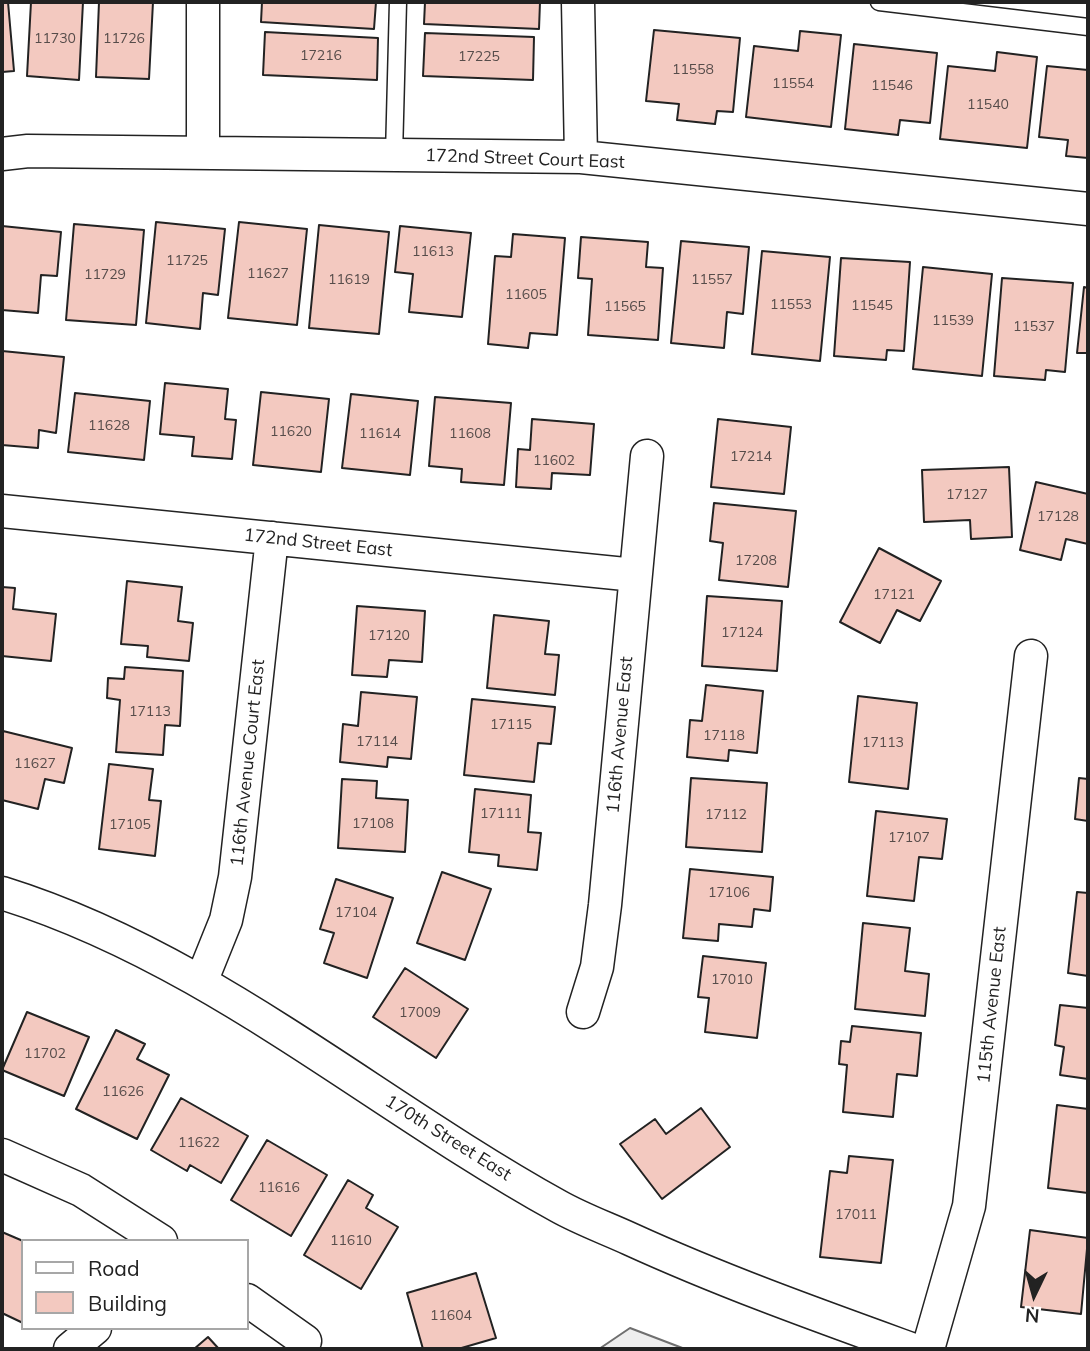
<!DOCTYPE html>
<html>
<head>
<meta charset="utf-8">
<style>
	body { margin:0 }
	#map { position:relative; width:1090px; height:1351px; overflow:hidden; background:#fff; font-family:Mulish,sans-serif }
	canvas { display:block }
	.frame { position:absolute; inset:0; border:4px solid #222; pointer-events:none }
	.legend { position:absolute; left:21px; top:1239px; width:228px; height:91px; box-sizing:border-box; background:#fff; border:2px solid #a7a7a7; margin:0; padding:9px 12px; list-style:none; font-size:21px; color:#222 }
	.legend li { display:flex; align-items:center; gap:14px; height:35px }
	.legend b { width:35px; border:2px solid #a7a7a7 }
	.north { position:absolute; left:999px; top:1260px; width:70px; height:70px; -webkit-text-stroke:5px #fff; paint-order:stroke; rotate:185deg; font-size:19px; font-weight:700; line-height:28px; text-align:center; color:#222 }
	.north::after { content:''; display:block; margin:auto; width:24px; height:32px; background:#222; clip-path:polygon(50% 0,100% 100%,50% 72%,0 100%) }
</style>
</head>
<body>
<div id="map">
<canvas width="1090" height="1351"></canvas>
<div class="frame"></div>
<ul class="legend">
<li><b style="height:9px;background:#fff"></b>Road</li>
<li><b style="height:19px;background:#f3c9c0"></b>Building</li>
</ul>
<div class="north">N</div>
</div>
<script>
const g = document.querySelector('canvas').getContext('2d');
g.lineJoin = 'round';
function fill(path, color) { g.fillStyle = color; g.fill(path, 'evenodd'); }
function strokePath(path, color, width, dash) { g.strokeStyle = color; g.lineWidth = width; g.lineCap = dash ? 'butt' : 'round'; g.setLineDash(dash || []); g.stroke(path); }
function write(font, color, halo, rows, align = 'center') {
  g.font = font + ' Mulish,sans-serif'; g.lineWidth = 5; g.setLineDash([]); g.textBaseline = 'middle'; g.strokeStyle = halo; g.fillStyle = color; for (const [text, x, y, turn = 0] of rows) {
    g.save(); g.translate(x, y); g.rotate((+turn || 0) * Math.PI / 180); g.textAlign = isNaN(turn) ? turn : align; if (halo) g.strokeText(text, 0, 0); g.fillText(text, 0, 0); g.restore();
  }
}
const green = new Path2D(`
	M630,1328L685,1349H599Z`);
fill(green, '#eee');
strokePath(green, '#6f6f6f', 2);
const building = new Path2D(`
	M2,2H8L14,71L2,72Z
	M31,2H83L79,80L27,76Z
	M99,2H153L149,79L96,77Z
	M262,2H376L374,29L261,22Z
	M425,2H540L539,29L424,24Z
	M654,30L740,38L733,112L717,111L715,124L677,120L679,104L646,101Z
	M800,31L841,35L831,127L746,117L754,46L798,51Z
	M265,32L378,38L377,80L263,75Z
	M425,33L534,37L533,80L423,76Z
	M854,44L937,53L930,123L900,120L898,135L845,129Z
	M997,52L1037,57L1027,148L940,139L948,66L995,71Z
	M1047,66L1088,70V158L1066,156L1068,140L1039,137Z
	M156,222L225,229L218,295L203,293L200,329L146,323Z
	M239,222L307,229L297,325L228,318Z
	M74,224L144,230L136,325L66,320Z
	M319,225L389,232L379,334L309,328Z
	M2,226L61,232L57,276L41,275L38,313L2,310Z
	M400,226L471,233L462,317L409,312L413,274L395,272Z
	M513,234L565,238L557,335L530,333L528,348L488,344L495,256L511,257Z
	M581,237L648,242L646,267L663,268L658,340L588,335L592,279L578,278Z
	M681,241L749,247L743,314L727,312L724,348L671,343Z
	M762,251L830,257L820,361L752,354Z
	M841,258L910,262L904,351L887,350L886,360L834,356Z
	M923,267L992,274L982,376L913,369Z
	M1002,278L1073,283L1065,372L1046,370L1045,380L994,376Z
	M1084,287L1088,288V353H1077Z
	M2,351L64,357L56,433L39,430L38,448L2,445Z
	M165,383L228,389L225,419L236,420L232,459L192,456L194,437L160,434Z
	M261,392L329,399L321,472L253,465Z
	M75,393L150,401L144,460L68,452Z
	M351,394L418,401L410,475L342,468Z
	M435,397L511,403L504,485L461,482L462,469L429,466Z
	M532,419L594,424L590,475L552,473L551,489L516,487L518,449L530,450Z
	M718,419L791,427L784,494L711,487Z
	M1009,467L1012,537L971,539L970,520L924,522L922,470Z
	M1036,482L1088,494V544L1066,539L1061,560L1020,550Z
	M714,503L796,511L788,587L719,580L723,543L710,541Z
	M879,548L941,581L920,621L897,610L880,643L840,622Z
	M127,581L182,587L178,621L193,623L189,661L147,657L148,646L121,644Z
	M2,587L15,588L13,609L56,614L51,661L2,656Z
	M707,596L782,601L777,671L702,666Z
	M357,606L425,611L422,662L389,660L387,677L352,675Z
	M494,615L549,621L545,654L559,655L555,695L487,688Z
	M125,667L183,671L180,726L165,725L163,755L116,752L120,700L107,698L108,678L124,679Z
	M706,685L763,691L757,753L729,750L728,761L687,757L690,720L702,721Z
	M361,692L417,697L411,759L388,757L387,767L340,762L343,724L358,726Z
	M858,696L917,703L908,789L849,782Z
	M472,699L555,707L551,744L538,743L534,782L464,775Z
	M3,731L72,748L64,783L45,779L38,809L2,800Z
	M109,764L153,769L149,800L161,801L155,856L99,849Z
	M691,778L767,783L762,852L686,847Z
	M1079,778L1088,779V821L1075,819Z
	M342,779L377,781L376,798L408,800L405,852L338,848Z
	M475,789L531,795L528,832L541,833L537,870L498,866L499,855L469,852Z
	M876,811L947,819L942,859L919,857L914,901L867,896Z
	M690,869L773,877L770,911L754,909L752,927L719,924L718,941L683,938Z
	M442,872L491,889L465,960L417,943Z
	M336,879L393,898L367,978L324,963L334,933L320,929Z
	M1077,892L1088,893V976L1068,973Z
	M863,923L910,928L905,971L929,974L925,1016L855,1009Z
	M703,956L766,963L757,1038L705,1032L709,998L698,997Z
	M405,968L468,1009L436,1058L373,1017Z
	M1060,1005L1088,1008V1079L1060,1075L1064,1047L1055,1045Z
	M27,1012L89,1037L64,1096L2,1070Z
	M852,1026L921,1033L917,1076L897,1074L893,1117L843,1112L847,1065L839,1064L841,1041L850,1042Z
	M116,1030L145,1044L137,1059L169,1075L137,1139L76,1109Z
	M181,1098L248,1136L221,1183L190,1165L187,1171L151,1150Z
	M1057,1105L1088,1109V1193L1048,1188Z
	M701,1108L730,1147L662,1199L620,1144L655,1119L666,1134Z
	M267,1140L327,1175L291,1236L231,1200Z
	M849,1156L893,1160L881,1263L820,1257L830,1171L847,1173Z
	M348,1180L373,1195L366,1208L398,1227L361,1289L304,1255Z
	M1030,1230L1088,1238L1081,1314L1021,1307Z
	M2,1232L23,1241V1323L2,1313Z
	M476,1273L496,1338L458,1349H423L407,1293Z
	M208,1337L219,1349H194Z`);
fill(building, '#f3c9c0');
strokePath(building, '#222', 2);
const lane = new Path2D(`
	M879,2L1088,27
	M394,155L398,2`);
const street = new Path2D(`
	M203,2V153
	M578,2L581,157
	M2,154L28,151L581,157L1088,209
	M2,511L635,575
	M2,893C208,957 372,1103 558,1206C581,1219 606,1228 630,1239C722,1281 817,1315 911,1349
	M201,982L226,920L235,877L272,538
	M583,1012L597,967L605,905L647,456
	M2,1155L81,1190L161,1241
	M247,1300L305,1341
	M70,1349L95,1328
	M928,1349L969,1206L1031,656`);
strokePath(lane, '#222', 19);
strokePath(street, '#222', 35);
strokePath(lane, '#fff', 16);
strokePath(street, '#fff', 32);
write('14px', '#564c4a', null, [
	["11730",55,39],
	["11726",124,39],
	["17216",321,56],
	["17225",479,57],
	["11558",693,70],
	["11554",793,84],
	["11546",892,86],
	["11540",988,105],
	["11613",433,252],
	["11725",187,261],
	["11627",268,274],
	["11729",105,275],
	["11619",349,280],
	["11557",712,280],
	["11605",526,295],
	["11553",791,305],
	["11545",872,306],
	["11565",625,307],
	["11539",953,321],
	["11537",1034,327],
	["11628",109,426],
	["11620",291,432],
	["11614",380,434],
	["11608",470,434],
	["17214",751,457],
	["11602",554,461],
	["17127",967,495],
	["17128",1058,517],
	["17208",756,561],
	["17121",894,595],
	["17124",742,633],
	["17120",389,636],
	["17113",150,712],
	["17115",511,725],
	["17118",724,736],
	["17114",377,742],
	["17113",883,743],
	["11627",35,764],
	["17111",501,814],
	["17112",726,815],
	["17108",373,824],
	["17105",130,825],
	["17107",909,838],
	["17106",729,893],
	["17104",356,913],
	["17010",732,980],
	["17009",420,1013],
	["11702",45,1054],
	["11626",123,1092],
	["11622",199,1143],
	["11616",279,1188],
	["17011",856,1215],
	["11610",351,1241],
	["11604",451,1316]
]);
write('18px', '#222', '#fff', [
	["172nd Street Court East",525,159,2],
	["172nd Street East",318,543,6],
	["116th Avenue East",620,735,-85],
	["116th Avenue Court East",248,763,-84],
	["115th Avenue East",992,1005,-84],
	["170th Street East",448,1138,32]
]);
</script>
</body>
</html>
